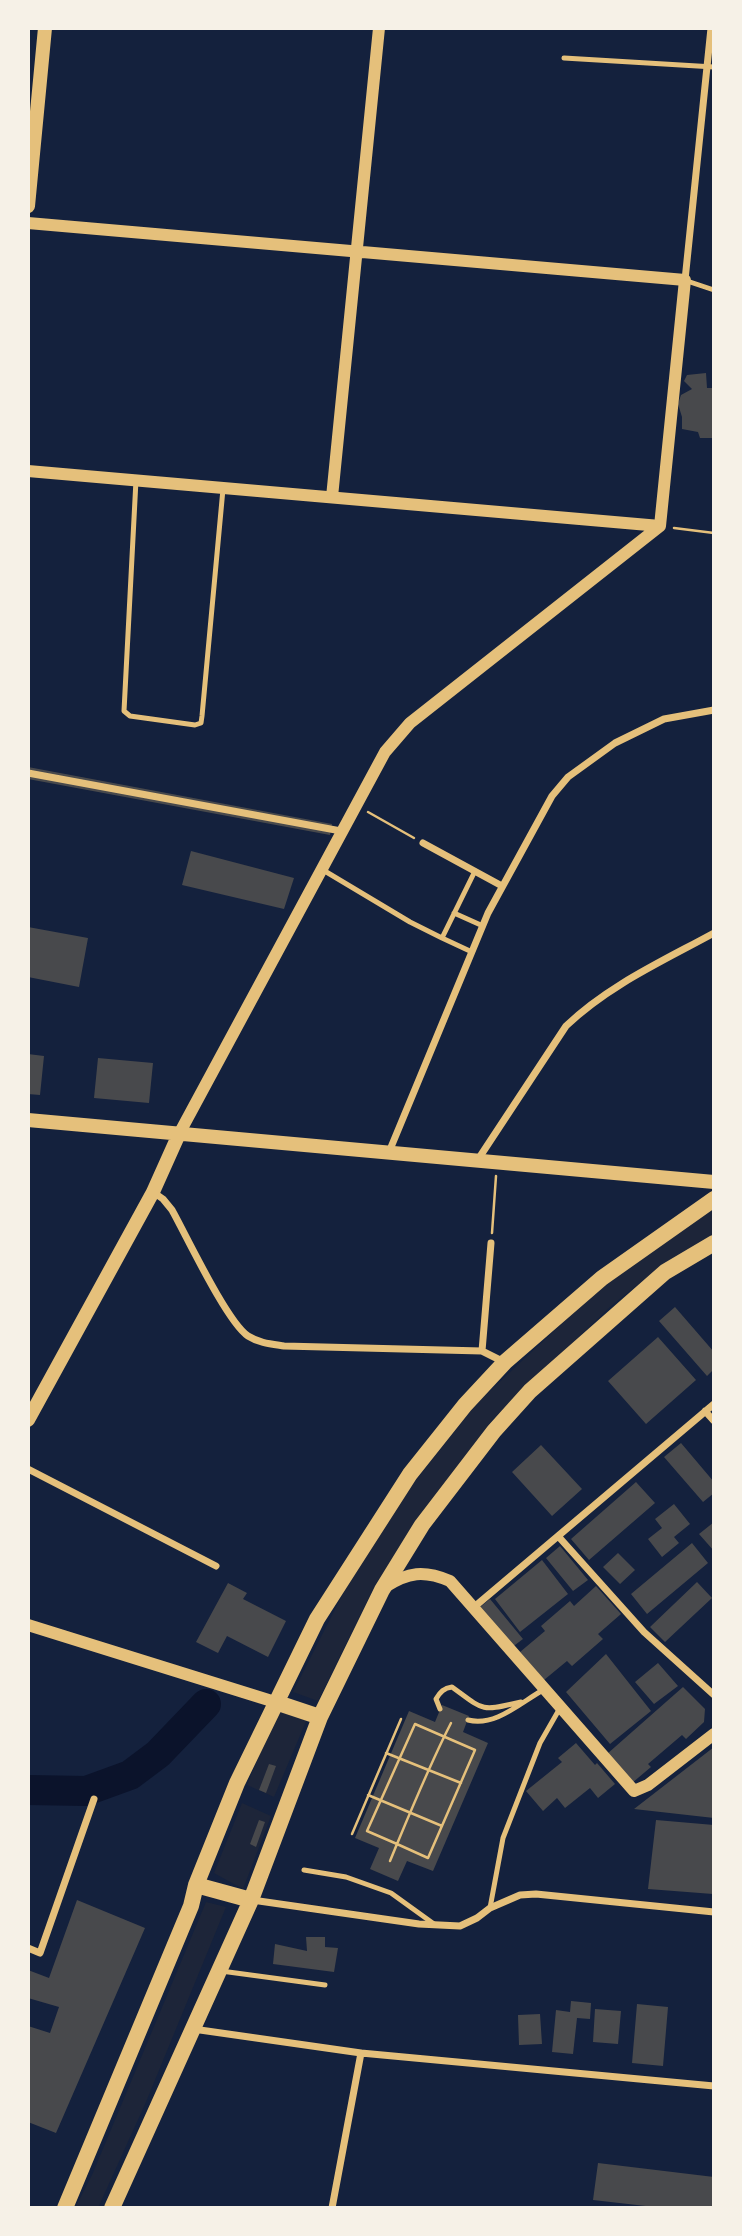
<!DOCTYPE html>
<html>
<head>
<meta charset="utf-8">
<style>
	body { margin:0 }
	#map { position:relative; width:742px; height:2236px; overflow:hidden; background:#14213d; font-family:Manrope,sans-serif }
	canvas { display:block }
	.frame { position:absolute; inset:0; border:30px solid #f6f1e7; pointer-events:none }
</style>
</head>
<body>
<div id="map">
<canvas width="742" height="2236"></canvas>
<div class="frame"></div>
</div>
<script>
const g = document.querySelector('canvas').getContext('2d');
g.lineJoin = 'round';
function fill(path, color) { g.fillStyle = color; g.fill(path, 'evenodd'); }
function strokePath(path, color, width, dash) { g.strokeStyle = color; g.lineWidth = width; g.lineCap = dash ? 'butt' : 'round'; g.setLineDash(dash || []); g.stroke(path); }
fill(new Path2D(`
	M712,1210L714,1211V1234L665,1263L611,1306L492,1420L376,1583L318,1701L293,1692L354,1572L405,1494L477,1403L602,1286Z
	M277,1711L307,1719L274,1797L247,1785Z
	M242,1803L271,1816L243,1889L214,1873Z
	M206,1902L226,1907L146,2102L98,2208H75L92,2175Z`), '#1d2539');
strokePath(new Path2D(`
	M28,1790L86,1791L130,1775L158,1754L206,1704`), '#0b132b', 30);
fill(new Path2D(`
	M706,373L707,388H714V438H700L698,432L682,429V417L678,404L681,395L692,389L684,381L687,375Z
	M28,767L332,824L330,835L28,779Z
	M191,851L294,878L284,909L182,885Z
	M28,927L88,938L79,987L28,977Z
	M28,1054L44,1056L40,1095L28,1094Z
	M98,1058L153,1063L149,1103L94,1098Z
	M675,1307L714,1352V1369L707,1376L659,1321Z
	M658,1337L696,1380L646,1424L608,1381Z
	M681,1443L714,1482V1493L703,1502L664,1457Z
	M541,1445L582,1489L552,1516L512,1472Z
	M636,1482L655,1503L589,1560L571,1539Z
	M674,1504L690,1524L674,1537L679,1543L662,1557L648,1539L662,1528L655,1519Z
	M714,1522V1551L699,1534Z
	M692,1543L708,1563L647,1614L631,1594Z
	M560,1546L588,1580L573,1591L546,1558Z
	M618,1553L635,1570L620,1584L603,1567Z
	M542,1560L568,1594L520,1632L495,1599Z
	M697,1582L712,1598L665,1642L650,1627Z
	M228,1583L247,1593L243,1599L286,1621L268,1657L227,1636L218,1653L196,1642Z
	M596,1586L621,1614L598,1634L603,1639L572,1666L567,1661L544,1680L520,1652L545,1631L541,1626L570,1601L574,1606Z
	M490,1599L523,1639L511,1648L479,1608Z
	M606,1654L651,1711L610,1744L566,1692Z
	M658,1663L678,1686L654,1704L635,1682Z
	M683,1687L705,1709L704,1722L686,1739L682,1735L648,1764L651,1767L632,1783L607,1754Z
	M442,1705L469,1716L463,1732L488,1743L433,1871L407,1861L398,1881L370,1869L379,1848L355,1838L409,1711L435,1722Z
	M576,1743L595,1765L597,1763L615,1784L598,1798L590,1788L565,1808L557,1798L543,1811L526,1791L562,1762L558,1758Z
	M714,1747V1818L634,1809Z
	M269,1764L276,1766L266,1793L259,1790Z
	M259,1820L265,1822L256,1847L250,1844Z
	M656,1820L714,1825L713,1894L648,1889Z
	M77,1900L145,1928L56,2133L28,2122V2026L50,2033L59,2007L28,1998V1970L49,1978Z
	M306,1937H325V1947L338,1948L334,1972L273,1964L275,1944L307,1951Z
	M571,2001L591,2003L590,2019L577,2018L573,2054L552,2052L556,2010L570,2012Z
	M637,2004L668,2007L663,2066L632,2063Z
	M595,2009L621,2011L618,2044L593,2042Z
	M540,2014L542,2044L519,2045L518,2015Z
	M598,2163L714,2177V2208H663L593,2200Z`), '#48494c');
strokePath(new Path2D(`
	M674,528L714,533
	M368,812L414,838
	M492,1233L496,1176
	M386,1753L461,1783
	M368,1795L442,1826
	M352,1834L401,1719
	M390,1861L397,1844L428,1858L475,1750L415,1724L367,1831L397,1844C414,1803 431,1762 451,1723`), '#e5c07b', 2.5);
strokePath(new Path2D(`
	M564,58L714,67
	M687,281L714,290
	M136,480L124,711L130,716L195,725L201,723L202,716L223,489
	M323,870L410,922L442,938
	M454,913L483,926
	M472,952L442,938L475,871
	M440,1709L436,1699C440,1692 444,1688 452,1687C486,1712 480,1711 521,1702
	M468,1720C495,1727 520,1703 543,1690
	M304,1870L346,1877L391,1893L434,1924
	M490,1908L503,1838L540,1743L560,1708
	M221,1971L325,1985`), '#e5c07b', 5);
strokePath(new Path2D(`
	M685,280L711,28
	M28,773L341,831
	M423,843L502,886
	M389,1152L488,913L552,796L568,777L615,743L664,719L714,710
	M477,1161L566,1026C609,985 663,961 714,933
	M153,1192L163,1199L172,1210C187,1237 227,1322 248,1336C259,1343 271,1344 284,1346L482,1351L504,1362
	M482,1351L491,1243
	M705,1411L714,1421
	M28,1469L216,1566
	M558,1536L644,1632L714,1695
	M473,1608L714,1404
	M252,1900L419,1924L460,1926L477,1918L490,1908L520,1895L536,1894L714,1912
	M28,1948L40,1953L94,1799
	M193,2029L361,2053L714,2086
	M332,2208L361,2053`), '#e5c07b', 7);
strokePath(new Path2D(`
	M28,223L685,280L660,526
	M28,471L660,526
	M332,497L379,28
	M179,1134L385,752L410,723L660,526
	M385,1587C408,1572 424,1570 450,1581L634,1791L648,1785L714,1734
	M28,1625L275,1702`), '#e5c07b', 12);
strokePath(new Path2D(`
	M28,206L45,28
	M28,1120L714,1182
	M28,1420L153,1192L179,1134`), '#e5c07b', 14);
strokePath(new Path2D(`
	M275,1702L320,1717
	M196,1885L251,1900
	M65,2208L191,1906L196,1885L237,1783L317,1619L410,1474L465,1405L505,1362L602,1278L714,1199
	M112,2208L251,1900L320,1717L382,1590L422,1525L494,1431L530,1391L665,1272L714,1243`), '#e5c07b', 16);
</script>
</body>
</html>
